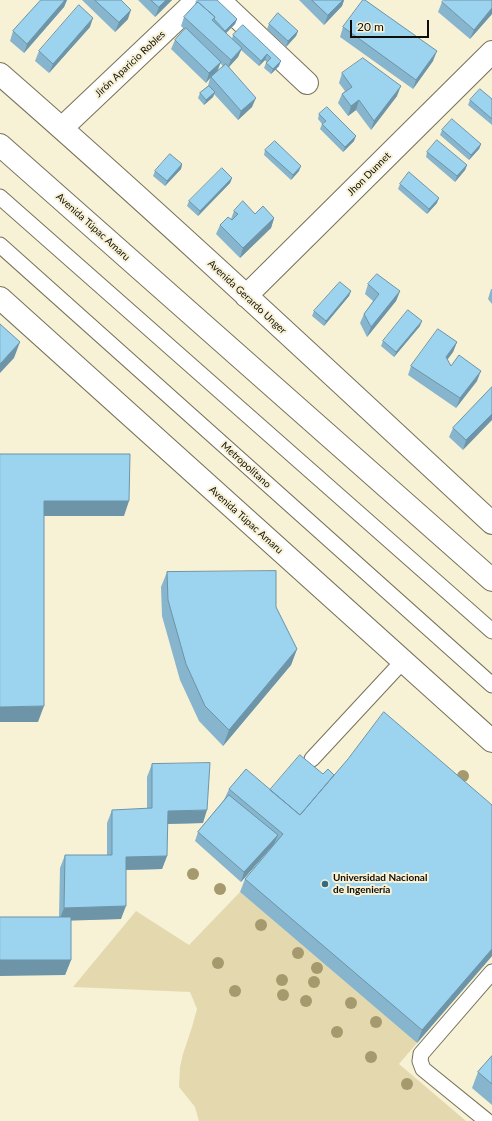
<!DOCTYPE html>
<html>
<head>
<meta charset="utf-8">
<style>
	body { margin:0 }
	#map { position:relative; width:492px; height:1121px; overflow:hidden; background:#f7f1d6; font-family:Lato,sans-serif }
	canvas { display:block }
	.scale { position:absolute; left:350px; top:20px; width:79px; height:18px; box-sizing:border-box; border:2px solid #0f0d05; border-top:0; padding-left:5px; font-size:12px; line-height:14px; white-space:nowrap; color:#0f0d05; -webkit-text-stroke:3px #f7f1d6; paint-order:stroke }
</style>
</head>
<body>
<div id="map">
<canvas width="492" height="1121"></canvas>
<div class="scale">20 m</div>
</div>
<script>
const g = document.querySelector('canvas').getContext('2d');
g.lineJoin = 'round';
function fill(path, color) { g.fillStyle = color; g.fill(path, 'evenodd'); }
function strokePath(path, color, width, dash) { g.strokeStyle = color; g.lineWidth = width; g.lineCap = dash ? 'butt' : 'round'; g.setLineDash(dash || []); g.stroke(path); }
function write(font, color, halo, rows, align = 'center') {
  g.font = font + ' Lato,sans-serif'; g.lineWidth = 4; g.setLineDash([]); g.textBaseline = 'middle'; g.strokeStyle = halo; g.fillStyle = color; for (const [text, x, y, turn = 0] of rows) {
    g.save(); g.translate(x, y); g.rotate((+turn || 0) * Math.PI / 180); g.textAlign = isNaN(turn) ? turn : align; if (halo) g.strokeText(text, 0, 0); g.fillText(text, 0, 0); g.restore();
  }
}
fill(new Path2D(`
	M240,892L417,1043L399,1064L466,1121H199L195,1107L179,1087L180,1067L183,1054L192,1027L197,1009L190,992L73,987L136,911L189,945Z`), '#e4d9ae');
const lane = new Path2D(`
	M0,197L492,631
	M0,245L492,685
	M312,759L403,661
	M487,1121L423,1069L420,1061L421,1054L492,972`);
const street = new Path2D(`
	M219,0L307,83
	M0,74C167,220 329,372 492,523
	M62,128L197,0
	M246,296L492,52`);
const primary = new Path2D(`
	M0,145L492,580
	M0,298L492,741`);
strokePath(lane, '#78725a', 17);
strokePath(street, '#78725a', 24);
strokePath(primary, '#78725a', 24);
strokePath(lane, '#fff', 15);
strokePath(street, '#fff', 22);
strokePath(primary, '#fff', 22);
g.fillStyle = '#a49a6d';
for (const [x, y] of [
	[463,776],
	[193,874],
	[220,889],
	[261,925],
	[298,953],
	[218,963],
	[317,968],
	[282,980],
	[314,982],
	[235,991],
	[283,995],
	[306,1001],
	[351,1003],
	[376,1022],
	[337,1032],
	[371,1057],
	[407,1084]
]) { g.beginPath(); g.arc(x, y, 6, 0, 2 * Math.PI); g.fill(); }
fill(new Path2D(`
	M41,0H67L64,7L24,53L10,41L13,31Z
	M82,0H121L128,19L115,32Z
	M138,0H172L155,17Z
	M299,0H344L342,6L324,25Z
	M492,0V14L470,39L438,12L442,2Z
	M196,2L237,19L235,24L226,33L232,39L233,35L243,25L279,66L271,74L264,68L266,63L267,62L265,60L259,66L241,50L238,57L229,67L252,107L238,120L214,94L213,97L204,105L198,98L200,93L208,86L210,78L206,83L171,49L175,40L185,30L181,26L184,17L195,5ZM220,63L223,66L218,71Z
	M269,24L298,31L296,36L286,47L267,29Z
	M90,27L49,73L35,61L39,51Z
	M343,27L433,61L413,89L340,37Z
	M342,73L397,96L371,130L356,110L348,116L338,103L342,94L345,91L339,83Z
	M492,99V125L468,105L470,100Z
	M319,114L354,141L343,152L320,129L322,124L318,119Z
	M442,130L481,144L479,149L469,160L440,135Z
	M265,150L299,171L291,180L264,155Z
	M427,152L467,165L465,170L455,182L426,157Z
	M182,164L181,169L165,186L153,176L155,171Z
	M232,178L230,183L198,216L187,206L189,201Z
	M400,184L437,203L427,214L398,189Z
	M234,211L274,218L271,228L240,258L216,234L220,225L231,219Z
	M368,284L400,291L396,301L367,337L360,323L364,314L373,301L365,294Z
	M491,289H492V304L488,299Z
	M351,291L349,296L324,326L312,316L314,311Z
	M420,326L394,357L381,346L383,341Z
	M457,342L453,352L447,360L451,366L477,381L456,408L408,375L411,366Z
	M492,387L463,450L449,437L453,428Z
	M167,572L276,607L297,649L291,665L223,746L199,721L180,680L162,616L161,587Z
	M152,764L203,823L167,824V856L162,869L126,870L121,919L71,920V960L65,975L59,917L60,868L65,855H107V823L112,810L147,809V777Z
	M323,774L334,775L492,805V956L417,1043L240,892L245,879L274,844L241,882L195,841L198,832L224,800L229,789L270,790Z
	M492,1056V1105L472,1088L478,1072Z`), '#86b5cd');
fill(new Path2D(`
	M65,0H67L64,7L24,53L27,44Z
	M166,0H172L155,17L159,7Z
	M343,0H344L342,6L324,25L328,15Z
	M492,8V14L470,39L474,30Z
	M131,10L128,19L115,32L119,22Z
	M93,18L90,27L49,73L53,64Z
	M237,19L235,24L223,36L225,31Z
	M298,31L296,36L286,47L288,41Z
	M242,48L238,57L227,69L231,60Z
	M437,51L433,61L413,89L416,80Z
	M267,54L265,60L259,66L261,61Z
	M281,61L279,66L271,74L273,69Z
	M221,62L217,71L210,78L206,83L209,73Z
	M401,86L397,96L371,130L374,121Z
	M215,92L213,97L204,105L206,100Z
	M256,98L252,107L238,120L241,111Z
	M359,100L356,110L348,116L351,106Z
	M356,136L354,141L343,152L345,147Z
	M481,144L479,149L469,160L471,155Z
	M182,164L181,169L165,186L167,181Z
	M467,165L465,170L455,182L457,176Z
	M301,166L299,171L291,180L293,175Z
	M232,178L230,183L198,216L200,211Z
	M439,198L437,203L427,214L429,209Z
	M274,218L271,228L240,258L243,248Z
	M351,291L349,296L324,326L326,321Z
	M400,291L396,301L367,337L371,327Z
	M422,321L420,326L394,357L396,352Z
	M20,342L14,358L0,373V364Z
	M457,342L453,352L442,367L446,357Z
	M481,371L477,381L456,408L460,398Z
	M492,414V420L463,450L466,440Z
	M44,501H129L124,516H38Z
	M297,649L291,665L223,746L229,730Z
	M44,706L38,722H0V707Z
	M207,810L203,823L163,824L168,811Z
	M278,835L274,844L241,882L244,872Z
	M167,856L162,869L121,870L126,857Z
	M126,906L121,919L59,921L64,908Z
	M492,949V956L417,1043L422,1030Z
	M0,960H71L65,975L0,976Z`), '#6d94a7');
const building = new Path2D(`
	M41,0H65L27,44L13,31Z
	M95,0H121L131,10L119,22Z
	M151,0H166L159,7Z
	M198,0H217L237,19L225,31L214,19L215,17L198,2L197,3L196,2Z
	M312,0H343L328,15Z
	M363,0H365L437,51L416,80L343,27Z
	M444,0H492V8L474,30L442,2Z
	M198,2L215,17L212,20L242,48L231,60L184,17Z
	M79,5L93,18L53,64L39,51Z
	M278,13L298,31L288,41L269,24Z
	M243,25L281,61L273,69L266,63L271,58L267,54L261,61L233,35Z
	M186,28L221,62L209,73L175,40Z
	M363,58L401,86L374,121L359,100L351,106L342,94L352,87L342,73Z
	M226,64L256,98L241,111L211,77Z
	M209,86L215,92L206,100L200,93Z
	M480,89L492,99V119L470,100Z
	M327,107L356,136L345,147L322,124L326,121L319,114Z
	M452,119L481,144L471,155L442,130Z
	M437,140L467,165L457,176L427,152Z
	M275,141L301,166L293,175L265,150Z
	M170,154L182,164L167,181L155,171Z
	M222,168L232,178L200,211L189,201Z
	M409,172L439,198L429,209L400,184Z
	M243,201L255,214L263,206L274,218L243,248L220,225L228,217L232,220L238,214L234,211Z
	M377,274L400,291L371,327L364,314L379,294L368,284Z
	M340,282L351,291L326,321L314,311Z
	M408,310L422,321L396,352L383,341Z
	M0,324L20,342L0,364Z
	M438,329L457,342L446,357L451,366L459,355L481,371L460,398L411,366Z
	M492,387V414L466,440L453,428Z
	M0,454H130L129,501H44V706L0,707Z
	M276,571V607L297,649L229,730L205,706L186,664L168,600L167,572Z
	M384,712L492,805V949L422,1030L245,879L283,834L229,789L246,769L300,815L348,759Z
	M300,755L323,774L328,769L334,775L300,815L270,790Z
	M210,763L207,810L168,811L167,856L126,857V906L64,908L65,855H112V810L152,808V764Z
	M229,795L278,835L244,872L198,832Z
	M0,917H71V960H0Z
	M492,1056V1084L478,1072Z`);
fill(building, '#9cd3ee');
strokePath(building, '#6d94a7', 1);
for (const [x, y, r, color] of [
	[325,884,4,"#336b85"]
]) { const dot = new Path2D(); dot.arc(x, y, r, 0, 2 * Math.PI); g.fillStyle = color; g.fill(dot); strokePath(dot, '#f7f1d6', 1.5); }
write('10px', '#0f0d05', '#f7f1d6', [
	["Jirón Aparicio Robles",130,64,-43],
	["Jhon Dunnet",369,174,-45],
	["Avenida Túpac Amaru",93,227,42],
	["Avenida Gerardo Unger",247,297,43],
	["Metropolitano",246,465,42],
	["Avenida Túpac Amaru",246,520,42]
]);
write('bold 10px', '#0f0d05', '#f7f1d6', [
	["Universidad Nacional",333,878],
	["de Ingeniería",333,890]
], 'left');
</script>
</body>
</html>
